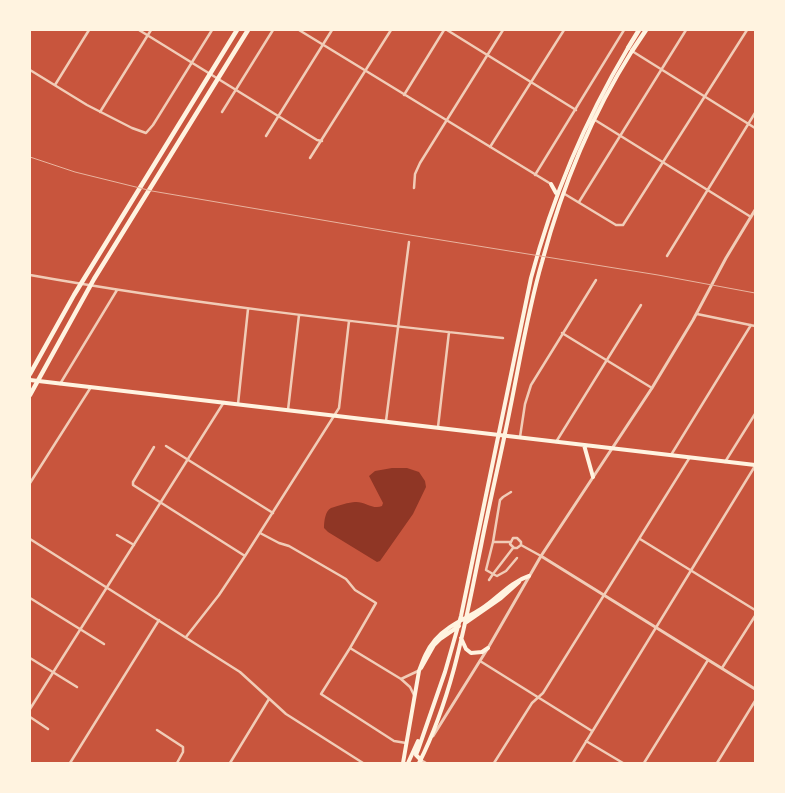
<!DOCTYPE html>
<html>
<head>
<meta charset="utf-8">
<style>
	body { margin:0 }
	#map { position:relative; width:785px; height:793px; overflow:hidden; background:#c8553d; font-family:"Times New Roman",serif }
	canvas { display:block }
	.frame { position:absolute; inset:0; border:31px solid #fff3e0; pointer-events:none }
</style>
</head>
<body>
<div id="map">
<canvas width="785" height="793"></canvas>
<div class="frame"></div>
</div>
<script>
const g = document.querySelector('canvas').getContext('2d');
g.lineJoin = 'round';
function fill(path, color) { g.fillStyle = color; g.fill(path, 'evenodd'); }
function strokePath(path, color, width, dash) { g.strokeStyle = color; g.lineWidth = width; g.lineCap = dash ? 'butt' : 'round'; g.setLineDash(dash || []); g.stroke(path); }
fill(new Path2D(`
	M392,468H407L419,472L425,481L426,487L413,514L380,561L377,562L328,532L324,528C324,522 325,511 331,508C337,506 350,502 355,502C364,501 373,510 382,506L383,503L369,476L375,471Z`), '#8f3625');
strokePath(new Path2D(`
	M139,30L317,140L322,141
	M299,30L551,184
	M447,30L576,110
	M632,51L755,128
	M30,70L87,105L132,128L146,133L153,125L212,30
	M55,85L89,30
	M404,95L444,30
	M100,112L151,30
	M222,112L273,30
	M595,120L751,217
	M266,136L332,30
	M490,147L564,30
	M310,158L391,30
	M535,175L624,30
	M414,188L415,174L420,163L503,30
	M563,193L616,225H623L747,30
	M579,202L686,30
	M667,256L755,113
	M30,275C187,303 345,321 503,338
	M697,314L755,326
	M562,333L652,388
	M60,384L117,290
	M238,404L248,309
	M288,410L299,315
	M386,421L409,242
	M438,427L449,332
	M520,437L525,404L531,385L596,280
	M556,442L641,305
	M166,446L273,513
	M154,447L133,482V485L245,556
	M671,455L751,325
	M725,462L755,414
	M30,483L91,387
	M260,533L279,543L289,546L346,579L355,590L376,603L350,648
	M117,535L134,545
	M30,539L240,672L286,714L363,763
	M640,539L755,610
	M493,542L486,570L493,574L513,548
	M510,542H493L500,500L503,497L511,492
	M521,545L517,548H514L510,544L513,538H517L521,542V545L541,556
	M489,580L493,574L497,576L506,571L517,558
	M30,598L104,644
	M186,637L219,595L245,556L339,408L349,321
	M30,658L77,687
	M480,661L592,731
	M722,668L755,616
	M401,679L410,687L414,695
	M30,709L224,402
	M30,717L48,729
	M157,730L183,747V752L177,763
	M586,741L623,763
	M406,743L394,741L321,694L350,648L401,679L418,671
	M421,760L426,763
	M70,763L159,620
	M230,763L269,699
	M494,763L532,703L543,693L690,457
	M573,763L755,466
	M644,763L708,660
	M717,763L755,701`), '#f1ccb7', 2.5);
strokePath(new Path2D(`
	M541,556L755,689
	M433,736L488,648L541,556L652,388L693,320L726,258L755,210`), '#f1ccb7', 3);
strokePath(new Path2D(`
	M30,380L755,465
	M584,445L593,477`), '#fff3e0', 4);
strokePath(new Path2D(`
	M551,184L556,193
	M465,623L501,598L519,582
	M461,638L466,649L471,653L482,652L488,648
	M421,668L434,645L440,639L459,626
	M421,760L416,755L418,750L445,672L461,616L531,278C553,195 584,122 628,48
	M403,763L419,671C423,660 427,649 435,640C447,626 465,619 481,609C497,599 510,582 529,576
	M408,763L418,741
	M419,763C453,696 466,619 481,546C490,500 501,455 510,409C520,360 528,310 542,262C562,187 591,116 632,51`), '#fff3e0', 4);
strokePath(new Path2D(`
	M628,48L639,30
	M632,51L646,30
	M30,374L74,295L237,30
	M30,395L94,279L248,30`), '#fff3e0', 4.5);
strokePath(new Path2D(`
	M30,157L75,172L152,191L410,235L658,275L755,293`), '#e9b49f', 1);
</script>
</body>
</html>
